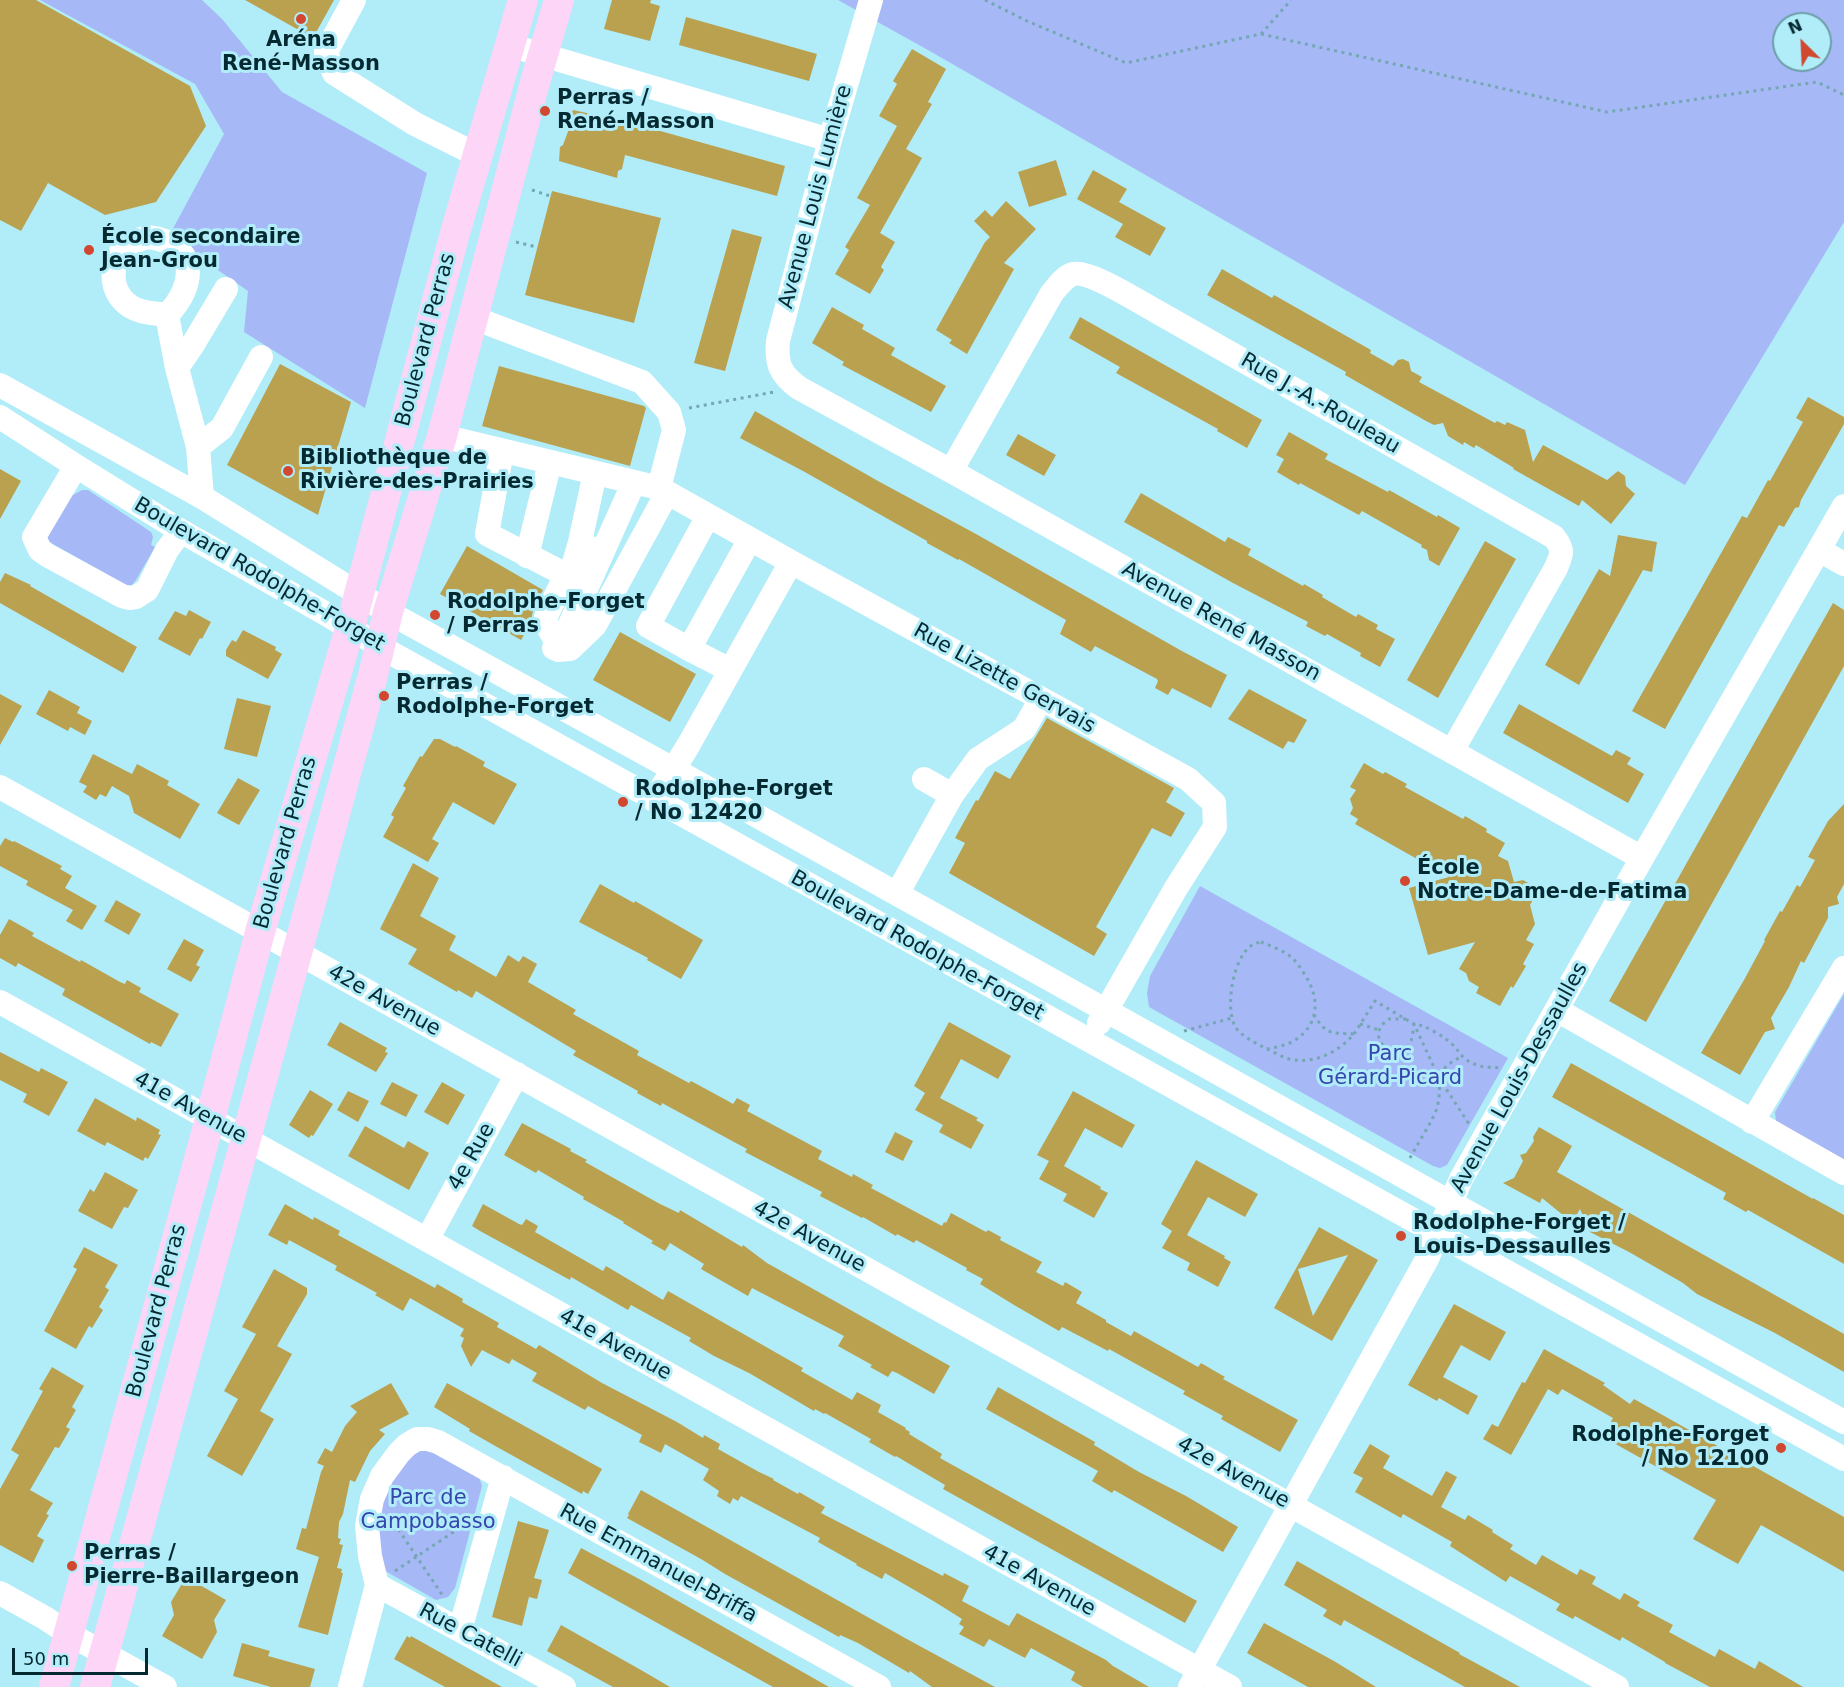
<!DOCTYPE html>
<html>
<head>
<meta charset="utf-8">
<style>
	body { margin:0 }
	#map { position:relative; width:1844px; height:1687px; overflow:hidden; background:#b1ecf9; font-family:"DejaVu Sans",sans-serif }
	canvas { display:block }
	.north { position:absolute; left:1772px; top:12px; width:60px; height:60px; box-sizing:border-box; background:#b1ecf9; border:2px solid #6c9ea9; border-radius:50%; rotate:336deg; font-size:16px; font-weight:700; line-height:24px; text-align:center; color:#042930 }
	.north::after { content:''; display:block; margin:auto; width:21px; height:27px; background:#d2472f; clip-path:polygon(50% 0,100% 100%,50% 72%,0 100%) }
	.scale { position:absolute; left:12px; top:1648px; width:136px; height:27px; box-sizing:border-box; border:3px solid #042930; border-top:0; padding-left:8px; font-size:18px; line-height:21px; white-space:nowrap; color:#042930; -webkit-text-stroke:4px #b1ecf9; paint-order:stroke }
</style>
</head>
<body>
<div id="map">
<canvas width="1844" height="1687"></canvas>
<div class="north">N</div>
<div class="scale">50 m</div>
</div>
<script>
const g = document.querySelector('canvas').getContext('2d');
g.lineJoin = 'round';
function fill(path, color) { g.fillStyle = color; g.fill(path, 'evenodd'); }
function strokePath(path, color, width, dash) { g.strokeStyle = color; g.lineWidth = width; g.lineCap = dash ? 'butt' : 'round'; g.setLineDash(dash || []); g.stroke(path); }
function write(font, color, halo, rows, align = 'center') {
  g.font = font + ' "DejaVu Sans",sans-serif'; g.lineWidth = 6; g.setLineDash([]); g.textBaseline = 'middle'; g.strokeStyle = halo; g.fillStyle = color; for (const [text, x, y, turn = 0] of rows) {
    g.save(); g.translate(x, y); g.rotate((+turn || 0) * Math.PI / 180); g.textAlign = isNaN(turn) ? turn : align; if (halo) g.strokeText(text, 0, 0); g.fillText(text, 0, 0); g.restore();
  }
}
fill(new Path2D(`
	M40,0H202L222,19L282,92L427,173L365,408L244,332L248,291L169,236L224,134L195,84Z
	M838,0H1844V222L1685,485L928,50ZM1784,24H1820V60H1784Z
	M82,490H88L151,532L153,537L151,545L155,547L136,580L132,585H126L51,543L47,538L70,493L73,495Z
	M1200,886L1508,1058L1447,1165L1440,1168L1433,1166L1149,1007L1147,993L1150,976Z
	M1844,994V1163L1776,1121L1775,1112Z
	M428,1449L479,1477L482,1486L455,1588L448,1597L436,1600L387,1572L380,1566L377,1526L385,1496L398,1470L416,1451Z`), '#a6b8f6');
fill(new Path2D(`
	M0,0H36L190,86L206,126L156,202L105,215L48,183L21,231L0,220Z
	M245,0H334L313,38Z
	M612,0H651L650,3L660,6L650,41L604,29Z
	M686,17L817,54L809,81L679,45Z
	M912,49L946,69L928,102L932,104L906,149L922,158L880,233L895,242L881,267L884,270L870,294L835,274L849,250L845,247L870,205L857,198L897,126L879,116L897,84L893,81Z
	M573,110L632,123L785,166L777,196L625,155L622,169L618,171L617,178L559,161L560,147L563,145L570,126L568,122Z
	M1056,160L1067,195L1029,207L1018,172Z
	M1093,170L1127,189L1119,202L1166,228L1150,256L1115,237L1123,224L1077,199Z
	M552,191L661,218L634,323L525,295Z
	M1006,201L1036,229L1004,263L1014,269L967,354L949,343L952,340L936,330L985,242L990,237L974,221L985,210L992,217Z
	M732,229L762,237L725,371L694,363Z
	M1222,269L1272,298L1274,295L1371,350L1370,353L1393,366L1398,360L1403,359L1409,362L1411,371L1422,377L1419,382L1495,423L1497,421L1505,425L1507,422L1525,430L1533,462L1543,445L1607,480L1618,471L1625,476L1626,486L1635,494L1611,524L1582,500L1579,506L1513,469L1514,468L1476,445L1474,448L1464,442L1463,445L1448,436L1443,423L1434,425L1426,421L1345,375L1346,372L1207,295Z
	M832,307L864,325L862,329L895,348L891,355L946,386L931,412L842,365L844,362L812,343Z
	M1080,317L1262,420L1247,448L1217,431L1218,429L1116,373L1120,367L1069,338Z
	M280,364L351,402L318,515L227,465Z
	M499,366L644,406L646,408L630,466L482,426Z
	M1808,397L1844,417V424L1801,500L1799,507L1795,508L1784,527L1779,525L1665,729L1632,711L1742,516L1747,518L1768,480L1770,481L1803,422L1796,418Z
	M755,411L878,481L976,534L1180,650L1227,675L1211,708L1172,688L1168,695L1155,688L1158,681L1157,679L1095,646L1091,652L1060,634L1066,620L959,559L958,560L927,543V541L803,471L740,438Z
	M1289,432L1328,454L1325,459L1388,492L1389,490L1437,517L1438,515L1460,528L1439,566L1429,560L1427,550L1421,547L1422,545L1362,511L1359,515L1300,483L1299,485L1277,472L1284,459L1276,455Z
	M1018,434L1056,455L1044,476L1006,455Z
	M0,469L21,481L0,519Z
	M1141,493L1225,542L1228,537L1251,549L1248,555L1303,586L1304,584L1323,595L1322,597L1356,617L1358,614L1378,625L1376,629L1395,639L1380,667L1360,656L1361,653L1327,634L1325,636L1306,626L1308,622L1233,583L1124,522Z
	M1618,535L1657,542L1652,572L1643,570L1579,685L1545,665L1599,569L1610,576Z
	M1485,541L1516,559L1438,698L1407,680Z
	M467,546L543,590L533,610L531,622L521,640L440,594Z
	M5,573L31,585L30,586L137,647L123,673L0,603V582Z
	M1833,603L1844,610V666L1646,1022L1609,1001Z
	M189,610L211,622L202,639L200,638L190,656L158,639L175,611L186,616Z
	M243,630L276,647L275,650L282,654L268,679L226,656V650L232,640L236,642Z
	M620,632L696,674L670,722L593,680Z
	M1249,689L1307,720L1294,743L1288,741L1283,749L1228,719Z
	M49,690L80,707L77,713L92,721L85,735L70,727L68,731L36,714Z
	M0,694L22,706L0,745Z
	M237,698L271,706L257,757L224,749Z
	M1519,704L1612,756L1616,750L1631,758L1627,764L1644,774L1628,803L1503,733Z
	M1047,718L1174,788L1166,802L1185,813L1171,837L1152,828L1096,927L1107,934L1094,956L949,873L965,843L955,838L976,800L978,801L995,771L1010,779Z
	M434,739H440L455,747L456,746L485,762L483,766L517,784L494,825L453,802L432,839L439,843L428,862L383,837L394,817L391,815L406,788L403,786L420,756L422,757Z
	M93,754L132,774L137,764L169,781L167,785L200,804L180,839L134,813L129,796L112,786L106,797L100,794L96,800L83,792L87,786L79,782Z
	M1364,763L1383,774L1385,772L1407,784L1405,787L1463,819L1465,816L1487,829L1486,832L1505,843L1498,856L1508,861L1514,882L1523,880L1539,889L1530,905L1535,924L1526,940L1534,944L1523,964L1526,966L1513,988L1511,986L1500,1006L1476,993L1479,987L1469,981L1466,973L1459,969L1475,942L1428,955L1409,888L1449,877L1355,824L1358,819L1350,814L1353,808L1350,799L1356,790L1350,787Z
	M238,778L260,790L239,825L217,813Z
	M1844,804V884L1837,897L1839,904L1828,907V918L1804,963L1801,961L1789,987L1771,1018L1775,1029L1765,1032L1740,1075L1701,1053L1744,980L1765,941L1764,940L1780,911L1782,912L1797,885L1800,887L1815,860L1808,857L1828,821Z
	M5,838L13,842L14,841L16,842L62,866L60,869L72,876L65,888L97,906L82,930L66,921L73,910L26,885L28,881L0,866V846Z
	M413,863L439,878L420,916L456,936L449,950L496,977L508,955L519,962L523,956L537,964L528,982L576,1010L573,1014L639,1051L637,1055L689,1083L691,1081L728,1101L733,1104L737,1098L750,1105L747,1111L822,1151L818,1159L852,1177L853,1174L873,1185L871,1188L942,1226L944,1222L946,1223L951,1213L986,1232L988,1230L1001,1237L1000,1240L1042,1262L1036,1272L1063,1286L1065,1282L1082,1292L1076,1303L1106,1320V1322L1131,1336L1134,1331L1198,1367L1201,1363L1225,1377L1223,1379L1298,1420L1280,1452L1221,1419L1223,1416L1183,1394L1185,1391L1156,1375L1109,1349L1108,1351L1062,1327L1059,1331L1014,1305L980,1284L983,1279L966,1270L967,1268L916,1240L914,1243L897,1234L896,1236L863,1217L862,1218L820,1196L822,1192L745,1152L747,1149L662,1103L661,1106L637,1093L638,1091L573,1055L576,1051L476,991L472,998L458,990L457,992L408,964L417,949L380,929Z
	M600,884L634,903L635,901L703,940L681,979L647,960L648,958L579,922Z
	M116,900L141,914L129,935L104,921Z
	M9,919L34,933L32,936L80,962L81,960L120,982L125,984L127,980L141,988L139,992L179,1014L161,1047L151,1042L150,1044L62,995L65,989L18,963L16,967L0,958V935Z
	M184,939L204,950L196,965L200,967L191,982L167,969Z
	M340,1022L387,1048L385,1052L388,1053L376,1072L327,1045Z
	M949,1022L1011,1056L998,1079L961,1059L940,1098L978,1118L976,1120L984,1125L971,1149L939,1132L943,1125L915,1110L925,1093L914,1086Z
	M0,1052L39,1072L41,1068L68,1082L49,1116L23,1102L27,1094L0,1080Z
	M1571,1063L1813,1199V1198L1844,1215V1264L1748,1210L1746,1212L1723,1199L1726,1193L1552,1097Z
	M392,1082L418,1095L406,1117L380,1104Z
	M442,1082L465,1095L448,1125L424,1112Z
	M310,1090L333,1104L313,1136L311,1135L309,1138L289,1125Z
	M348,1091L369,1101L358,1122L337,1110Z
	M1073,1091L1135,1125L1122,1148L1085,1128L1064,1166L1101,1187L1100,1189L1108,1193L1094,1218L1063,1201L1067,1194L1039,1179L1049,1161L1037,1155Z
	M95,1098L136,1121L137,1117L160,1130L158,1134L161,1135L148,1159L145,1157L143,1161L107,1142L105,1146L77,1131Z
	M522,1123L571,1149L570,1151L587,1160L585,1162L660,1204L679,1213L680,1210L742,1247L743,1245L767,1263L950,1366L934,1394L897,1373L892,1371L888,1377L870,1367L872,1365L838,1346L844,1336L752,1288L748,1296L701,1269L704,1264L670,1243L665,1251L651,1243L653,1241L623,1223L624,1222L583,1199L584,1197L538,1170L536,1173L504,1155Z
	M365,1126L404,1148L408,1141L429,1153L409,1190L348,1156Z
	M1539,1127L1572,1146L1557,1172L1844,1334V1372L1773,1332L1697,1294L1683,1283L1629,1252L1590,1232L1580,1209L1575,1218L1569,1220L1542,1198L1540,1203L1503,1183L1514,1178L1523,1161L1520,1155L1526,1153L1534,1141L1533,1137Z
	M895,1132L913,1141L903,1161L885,1152Z
	M1196,1160L1258,1194L1245,1217L1208,1197L1187,1235L1225,1256L1224,1258L1231,1262L1218,1287L1187,1270L1190,1263L1162,1248L1172,1231L1161,1224Z
	M105,1172L138,1190L128,1208L124,1207L112,1229L78,1211L90,1189L94,1192Z
	M285,1204L313,1220L314,1217L340,1231L338,1235L435,1288L437,1284L463,1299L462,1302L499,1323L497,1327L536,1349L539,1345L602,1383L677,1422L703,1438L704,1435L720,1444L718,1449L759,1472L774,1479L773,1480L798,1494L799,1492L825,1507L821,1513L943,1576L944,1573L969,1586L962,1601L1009,1626L1017,1613L1106,1660L1113,1666L1149,1687H1083L1071,1680L1075,1672L1031,1648L1025,1658L989,1639L984,1647L959,1634L964,1627L959,1624L962,1619L935,1602L885,1573L882,1579L856,1565L857,1564L818,1542L820,1538L741,1496L738,1501L733,1498L730,1504L717,1496L719,1491L703,1480L709,1469L665,1444L661,1453L639,1442L642,1435L588,1406L585,1410L532,1381L537,1373L512,1359L509,1364L482,1350L471,1367L461,1346L464,1338L460,1336L464,1329L410,1298L403,1311L375,1295L377,1293L335,1270L337,1266L289,1240L287,1245L268,1235Z
	M483,1204L519,1224L522,1225L526,1219L538,1226L535,1232L603,1271L606,1266L663,1300L668,1291L803,1368L801,1371L852,1400L857,1392L881,1405L878,1412L906,1428L905,1429L910,1432L909,1434L942,1454L940,1458L1197,1601L1185,1623L943,1489L945,1485L896,1456L895,1457L869,1442L871,1439L825,1413L824,1414L815,1409L814,1411L749,1373L714,1356L689,1341L691,1338L631,1305L628,1310L571,1277L570,1280L480,1231L472,1226Z
	M1319,1227L1378,1260L1332,1341L1274,1308ZM1348,1255L1313,1316L1298,1269Z
	M84,1247L118,1265L105,1287L109,1290L99,1307L103,1310L92,1328L89,1326L76,1349L44,1331L77,1269L73,1267Z
	M274,1269L307,1288V1294L277,1346L292,1354L260,1411L274,1419L242,1476L207,1456L238,1399L224,1391L256,1334L242,1327Z
	M1454,1304L1506,1332L1490,1361L1461,1345L1443,1377L1478,1396L1468,1415L1439,1398L1437,1401L1408,1385Z
	M1544,1349L1605,1383L1603,1385L1630,1404L1634,1399L1844,1517V1572L1761,1525L1738,1564L1693,1539L1716,1500L1603,1437L1613,1418L1562,1389L1558,1395L1548,1389L1511,1455L1483,1439L1492,1424L1498,1427L1522,1382L1525,1383Z
	M52,1367L84,1386L72,1407L76,1410L66,1427L70,1429L59,1448L55,1447L30,1490L53,1503L46,1514L49,1515L37,1536L44,1540L33,1563L0,1545V1489L19,1455L11,1450L43,1391L39,1389Z
	M391,1383L409,1414L379,1430L385,1434L370,1451L355,1482L350,1480L343,1514L339,1522L338,1538L341,1539L339,1544L343,1545L337,1568L342,1569L341,1573H343L328,1635L298,1627L319,1557L296,1549L302,1528L306,1529L321,1472L324,1466L317,1463L325,1448L332,1452L345,1426L357,1412L350,1406Z
	M447,1383L602,1469L588,1494L583,1491L582,1494L497,1447L469,1431L470,1429L434,1407Z
	M998,1387L1095,1442L1094,1445L1139,1472L1186,1496L1238,1527L1223,1552L1114,1490L1112,1493L1092,1481L1098,1471L986,1409Z
	M1370,1444L1390,1456L1383,1468L1432,1496L1446,1471L1457,1477L1441,1507L1465,1520L1468,1515L1493,1530L1492,1532L1513,1545L1510,1549L1536,1565L1542,1555L1577,1575L1580,1569L1596,1577L1592,1584L1620,1600L1624,1593L1640,1602L1637,1606L1673,1625L1669,1632L1715,1657L1719,1649L1755,1669L1759,1661L1803,1687H1710L1665,1663V1662L1622,1637L1620,1641L1575,1616L1573,1619L1556,1610L1560,1604L1510,1576L1506,1582L1450,1546L1452,1542L1403,1514L1401,1518L1355,1492L1363,1478L1353,1473Z
	M641,1490L905,1638L995,1687H932L910,1671L909,1673L858,1643L840,1635L839,1637L725,1574L701,1559L627,1518L629,1515L628,1514Z
	M518,1521L549,1530L534,1578L542,1580L537,1599L529,1597L522,1626L492,1617Z
	M581,1548L641,1580L829,1687H773L596,1589L568,1573Z
	M1297,1561L1460,1653L1459,1654L1520,1687H1465L1344,1620L1341,1626L1323,1616L1327,1610L1284,1585Z
	M186,1577L226,1600L214,1620L217,1632L202,1659L162,1636L174,1615L171,1602Z
	M1264,1623L1334,1661L1376,1687H1308L1247,1653Z
	M561,1625L641,1670L670,1687H613L547,1651Z
	M407,1636L410,1638L411,1636L502,1687H445L394,1659Z
	M242,1643L270,1651L268,1656L315,1669L310,1687H271L233,1676Z`), '#baa150');
strokePath(new Path2D(`
	M985,0L1027,21L1126,63L1261,34L1291,0
	M1261,34L1607,112L1817,82L1844,95
	M532,190L550,196
	M516,242L537,247
	M689,408L774,392
	M1261,942C1269,945 1279,949 1287,954C1295,959 1300,967 1305,975C1319,996 1320,1022 1298,1038C1289,1045 1277,1047 1267,1049C1256,1043 1244,1038 1236,1028C1224,1009 1233,957 1252,945C1254,943 1258,943 1261,942Z
	M1406,1019H1389C1361,1037 1397,1066 1410,1043C1413,1037 1413,1030 1414,1024C1423,1024 1445,1037 1452,1044C1460,1052 1461,1058 1472,1063C1481,1068 1491,1067 1501,1068
	M1360,1024L1379,1030
	M1184,1031L1232,1018
	M1354,1034L1375,1001L1414,1024L1439,1078L1469,1124
	M1267,1049C1274,1052 1282,1057 1289,1059C1313,1065 1339,1052 1354,1034C1331,1033 1327,1035 1314,1015
	M1410,1158C1417,1145 1433,1120 1437,1108C1444,1082 1430,1072 1461,1057
	M390,1517L443,1596
	M395,1571L467,1523`), '#74a7b2', 3, [3, 4.5]);
strokePath(new Path2D(`
	M354,0L326,52L334,73L415,124L477,155
	M871,0L830,140L778,341C776,364 780,374 799,388L951,471L1642,858
	M509,45L830,140
	M148,237C198,243 197,285 167,315C153,313 138,313 127,304C109,289 109,261 127,246C133,241 140,239 148,237Z
	M167,315L177,368L198,447L202,497
	M474,318L642,382L669,412L674,430L659,488
	M177,368L192,346L226,289
	M0,385L202,497L388,612L673,769L1844,1422
	M0,417L76,466L181,531L328,615L393,654L1844,1459
	M442,436L659,488L791,562
	M198,447L222,428L261,357
	M502,451L487,534L570,577L586,589L567,631L560,636L552,634L545,622L547,614L561,585L570,577L580,542
	M76,466L34,537L40,550L47,555L122,596L129,598L136,597L147,590L167,550L181,531
	M951,471L1052,293C1058,286 1064,277 1073,274C1090,270 1137,301 1154,310L1554,537C1564,550 1562,554 1556,568L1452,751
	M708,516L648,626L689,649L750,539
	M592,549L580,542L595,473
	M1819,550L1844,564
	M527,556L550,462
	M586,589L634,482
	M554,648L559,650L570,649L595,625L667,493
	M689,649L730,670
	M924,779L952,795
	M0,787L1617,1687
	M654,800L688,746L791,562L1188,779L1214,803L1215,827L1176,888L1099,1023
	M897,894L952,795L978,759L1024,729L1041,699
	M0,1002L1230,1687
	M1557,1010L1844,1173
	M1752,1122L1844,968
	M427,1240L517,1074
	M377,1585L564,1687
	M0,1593L45,1618L69,1634L165,1687
	M460,1630L503,1477
	M350,1687L377,1585L370,1556L367,1526L372,1499L382,1476L399,1453L407,1445L417,1439H428L438,1442L879,1687
	M1190,1687L1427,1259L1461,1179L1642,858L1844,506`), '#fff', 24);
strokePath(new Path2D(`
	M54,1687L210,1119L260,932L350,628L455,233L523,0
	M95,1687L297,953L373,675L388,612L442,436L535,82L559,0`), '#fdd5f6', 30);
for (const [x, y, r, color] of [
	[301,19,6,"#d2472f"],
	[545,111,6,"#d2472f"],
	[89,250,6,"#d2472f"],
	[288,471,6,"#d2472f"],
	[435,615,6,"#d2472f"],
	[384,696,6,"#d2472f"],
	[623,802,6,"#d2472f"],
	[1405,881,6,"#d2472f"],
	[1401,1236,6,"#d2472f"],
	[1781,1448,6,"#d2472f"],
	[72,1566,6,"#d2472f"]
]) { const dot = new Path2D(); dot.arc(x, y, r, 0, 2 * Math.PI); g.fillStyle = color; g.fill(dot); strokePath(dot, '#b1ecf9', 2); }
write('bold 21px', '#042930', '#b1ecf9', [
	["Aréna",301,41,"center"],
	["René-Masson",301,65,"center"],
	["Perras /",557,99],
	["René-Masson",557,123],
	["École secondaire",101,238],
	["Jean-Grou",101,262],
	["Bibliothèque de",300,459],
	["Rivière-des-Prairies",300,483],
	["Rodolphe-Forget",447,603],
	["/ Perras",447,627],
	["Perras /",396,684],
	["Rodolphe-Forget",396,708],
	["Rodolphe-Forget",635,790],
	["/ No 12420",635,814],
	["École",1417,869],
	["Notre-Dame-de-Fatima",1417,893],
	["Rodolphe-Forget /",1413,1224],
	["Louis-Dessaulles",1413,1248],
	["Rodolphe-Forget",1769,1436,"right"],
	["/ No 12100",1769,1460,"right"],
	["Perras /",84,1554],
	["Pierre-Baillargeon",84,1578]
], 'left');
write('21px', '#042930', '#b1ecf9', [
	["Avenue Louis Lumière",816,197,-75],
	["Boulevard Perras",426,340,-75],
	["Rue J.-A.-Rouleau",1320,404,30],
	["Boulevard Rodolphe-Forget",259,575,30],
	["Avenue René Masson",1221,622,29],
	["Rue Lizette Gervais",1004,679,29],
	["Boulevard Perras",286,843,-74],
	["Boulevard Rodolphe-Forget",917,946,29],
	["42e Avenue",384,1001,29],
	["Avenue Louis-Dessaulles",1520,1078,-61],
	["41e Avenue",190,1108,29],
	["4e Rue",472,1157,-61],
	["42e Avenue",809,1237,29],
	["Boulevard Perras",157,1311,-75],
	["41e Avenue",615,1345,29],
	["42e Avenue",1233,1473,29],
	["Rue Emmanuel-Briffa",658,1564,29],
	["41e Avenue",1039,1581,29],
	["Rue Catelli",470,1636,28]
]);
write('21px', '#3745af', '#b1ecf9', [
	["Parc",1390,1055],
	["Gérard-Picard",1390,1079],
	["Parc de",428,1499],
	["Campobasso",428,1523]
]);
</script>
</body>
</html>
